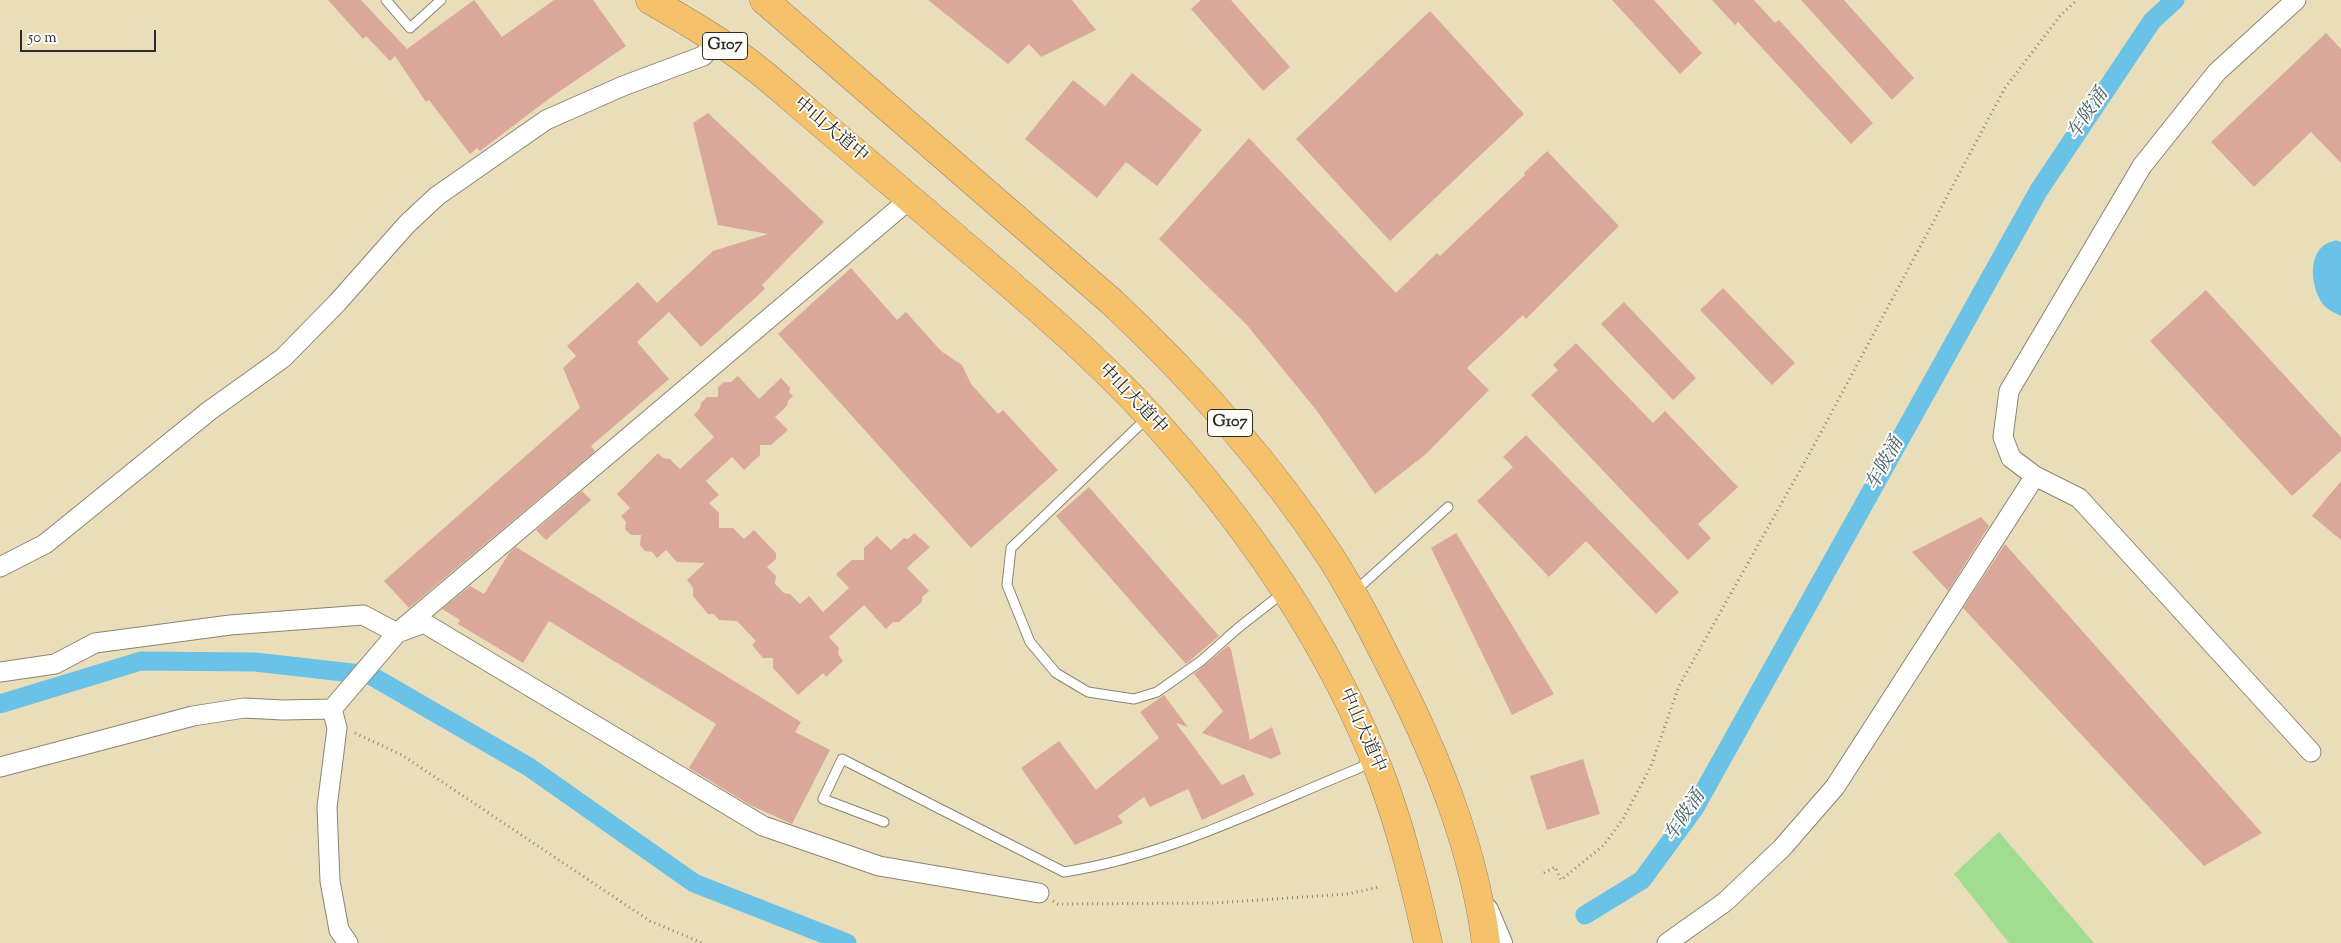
<!DOCTYPE html>
<html>
<head>
<meta charset="utf-8">
<style>
	body { margin:0 }
	#map { position:relative; width:2341px; height:943px; overflow:hidden; background:#eadeba; font-family:"Sorts Mill Goudy",serif }
	canvas { display:block }
	.scale { position:absolute; left:20px; top:30px; width:136px; height:22px; box-sizing:border-box; border:2px solid #2b2b2b; border-top:0; padding-left:6px; font-size:15px; line-height:18px; white-space:nowrap; color:#2b2b2b; -webkit-text-stroke:4px #fdfcf7; paint-order:stroke }
</style>
</head>
<body>
<div id="map">
<canvas width="2341" height="943"></canvas>
<div class="scale">50 m</div>
</div>
<script>
const g = document.querySelector('canvas').getContext('2d');
g.lineJoin = 'round';
function fill(path, color) { g.fillStyle = color; g.fill(path, 'evenodd'); }
function strokePath(path, color, width, dash) { g.strokeStyle = color; g.lineWidth = width; g.lineCap = dash ? 'butt' : 'round'; g.setLineDash(dash || []); g.stroke(path); }
function write(font, color, halo, rows, align = 'center') {
  g.font = font + ' "Sorts Mill Goudy","Noto Serif SC",serif'; g.lineWidth = 4; g.setLineDash([]); g.textBaseline = 'middle'; g.strokeStyle = halo; g.fillStyle = color; for (const [text, x, y, turn = 0] of rows) {
    g.save(); g.translate(x, y); g.rotate((+turn || 0) * Math.PI / 180); g.textAlign = isNaN(turn) ? turn : align; if (halo) g.strokeText(text, 0, 0); g.fillText(text, 0, 0); g.restore();
  }
}
fill(new Path2D(`
	M1999,832L2094,943H2009L1954,874Z`), '#a0dd91');
fill(new Path2D(`
	M2336,240L2341,242V316C2335,313 2326,309 2322,303C2312,288 2308,260 2322,247C2325,243 2332,242 2336,240Z`), '#6ac2e7');
strokePath(new Path2D(`
	M0,704L141,661L255,662L370,675L529,767L694,883L847,943
	M1585,915L1642,880L1694,809L2039,190L2152,21L2175,0`), '#6ac2e7', 19);
fill(new Path2D(`
	M328,0H361L407,49L474,0L502,37L554,0H593L626,46L550,98L480,151L477,148L470,154L429,100L426,102L395,56L390,61L366,36L363,39Z
	M928,0H1072L1096,30L1041,57L1029,44L1008,64Z
	M1201,0H1231L1290,67L1263,91L1191,9Z
	M1612,0H1654L1702,53L1680,74Z
	M1712,0H1754L1775,23L1779,20L1873,123L1851,144L1738,22L1735,25Z
	M1801,0H1844L1914,78L1892,100Z
	M1430,11L1524,114L1390,241L1296,139Z
	M2326,33L2341,49V163L2311,132L2254,187L2211,142Z
	M1132,73L1202,130L1157,186L1126,162L1097,198L1025,139L1073,80L1105,106Z
	M708,113L824,222L762,285L765,289L701,347L669,312L637,342L669,379L591,446L595,451L592,454L409,608L384,581L580,408L563,368L576,356L567,346L638,282L657,303L713,251L768,234L718,225L693,123Z
	M1249,138L1396,293L1437,253L1440,256L1525,175L1524,173L1547,151L1619,226L1526,319L1523,315L1467,368L1489,390L1426,454L1375,494L1317,411L1246,324L1159,239Z
	M851,268L897,320L906,312L941,351L962,365L971,384L998,414L1003,410L1058,470L971,548L778,334Z
	M1723,288L1795,363L1772,385L1700,310Z
	M2206,290L2341,437V451L2292,496L2150,341Z
	M1624,302L1696,378L1673,400L1601,324Z
	M1576,343L1653,423L1665,411L1738,487L1698,524L1711,538L1688,560L1531,395L1558,370L1553,365Z
	M738,376L759,399L781,378L790,388L789,392L793,396L788,401L787,406L775,417L788,430L771,445H760V455L744,470L732,457L706,481L719,495L709,503L719,513V528H733L744,539L754,530L776,553V559L767,567L776,576L775,584L784,593L790,594L800,604L809,596L823,612L849,588L836,574L852,560H864V548L877,536L891,550L904,538L908,539L914,533L930,547L907,568L929,591L922,597V602L899,622H893L886,629L864,605L829,637L839,648L838,654L843,661L826,677L823,673L798,695L773,668V658H763L752,645L756,641L737,621L719,620L714,614H708L693,596V588L687,580L705,563L677,562L666,550L657,558L652,552L645,551L640,545L641,535H631L625,529L626,522L621,516L630,508L617,494L658,453L663,458L670,459L680,469L714,437L694,415L700,408L701,403L707,397H718V387L724,382H731Z
	M1526,435L1679,592L1656,614L1586,541L1549,577L1477,501L1513,467L1503,457Z
	M2341,481V540L2312,516Z
	M1089,487L1219,636L1186,664L1056,516Z
	M582,491L591,500L546,540L536,530Z
	M1981,517L1989,526L1948,591L1912,552Z
	M1456,533L1554,694L1512,715L1431,548Z
	M2005,544L2262,833L2204,866L1963,608Z
	M516,547L801,722L795,732L830,750L792,824L750,805L689,768L716,724L549,621L523,663L458,624L460,620L442,609L470,586L484,594L509,553Z
	M1228,646L1231,649L1250,740L1272,727L1281,754L1271,759L1202,733L1223,711L1194,674Z
	M1164,695L1188,727L1176,723L1222,785L1244,774L1254,795L1202,820L1188,789L1150,807L1144,797L1118,816L1123,823L1075,845L1021,768L1059,741L1096,790L1159,738L1140,712Z
	M1583,759L1600,814L1547,830L1530,776Z`), '#daa89b');
const service = new Path2D(`
	M386,0L410,28L441,0
	M1147,418L1011,548L1007,585L1030,642L1056,673L1088,692L1134,699L1157,692L1201,661L1238,628L1284,592
	M1354,592L1448,507
	M884,822L823,799L842,759L1064,872C1168,856 1261,808 1357,769L1372,761`);
const minor = new Path2D(`
	M2296,0L2217,72L2142,166L2009,391L2003,437L2011,458L2035,476L2079,498L2311,752
	M0,567L45,544L209,411L283,358L337,303L407,224L437,196L546,120L623,86L703,56L717,40
	M0,672L55,664L95,643L230,625L363,615L397,633L424,623L763,826L879,866L1039,893
	M332,709L337,728L327,807L330,881L339,930L348,943
	M0,767L193,716L244,708L283,710L332,709L397,633L910,199
	M1667,943L1725,902L1782,848L1835,787L2035,476`);
const tertiary = new Path2D(`
	M1487,910L1501,943`);
const trunk = new Path2D(`
	M650,0C675,15 701,29 725,46C755,65 782,90 809,113C849,147 889,181 929,215C1010,285 1095,353 1165,433C1254,534 1332,648 1380,773C1401,828 1415,886 1428,943
	M764,0L1113,303C1195,380 1268,462 1330,556C1355,595 1376,637 1397,679C1439,762 1474,850 1486,943`);
strokePath(service, '#8a8472', 11);
strokePath(minor, '#8a8472', 21);
strokePath(tertiary, '#8a8472', 24);
strokePath(trunk, '#8a8472', 29);
strokePath(new Path2D(`
	M355,733L402,755L650,921L702,943
	M1544,873L1555,867L1561,880L1604,845L1623,819L1651,766L1679,686L1812,449L2005,88L2060,16L2077,0
	M1053,901L1058,904L1215,903L1348,894L1379,887`), '#8a8472', 3, [1, 4]);
strokePath(service, '#fff', 9);
strokePath(minor, '#fff', 19);
strokePath(tertiary, '#fff', 22);
strokePath(trunk, '#f5c16b', 28);
for (const [x, y, w] of [
	[725,46,45],
	[1230,423,45]
]) { const box = new Path2D(); box.roundRect(x - w / 2, y - 13.5, w, 27, 4); g.fillStyle = '#fdfcf7'; g.fill(box); strokePath(box, '#2b2b2b', 1); }
write('bold 16px', '#2b2b2b', null, [
	["G107",725,46],
	["G107",1230,423]
]);
write('18px', '#2b2b2b', '#fdfcf7', [
	["中山大道中",830,131,40],
	["中山大道中",1132,400,46],
	["中山大道中",1361,731,66]
]);
write('italic 19px', '#41606d', '#fdfcf7', [
	["车陂涌",2089,115,-56],
	["车陂涌",1886,465,-61],
	["车陂涌",1686,817,-56]
]);
</script>
</body>
</html>
